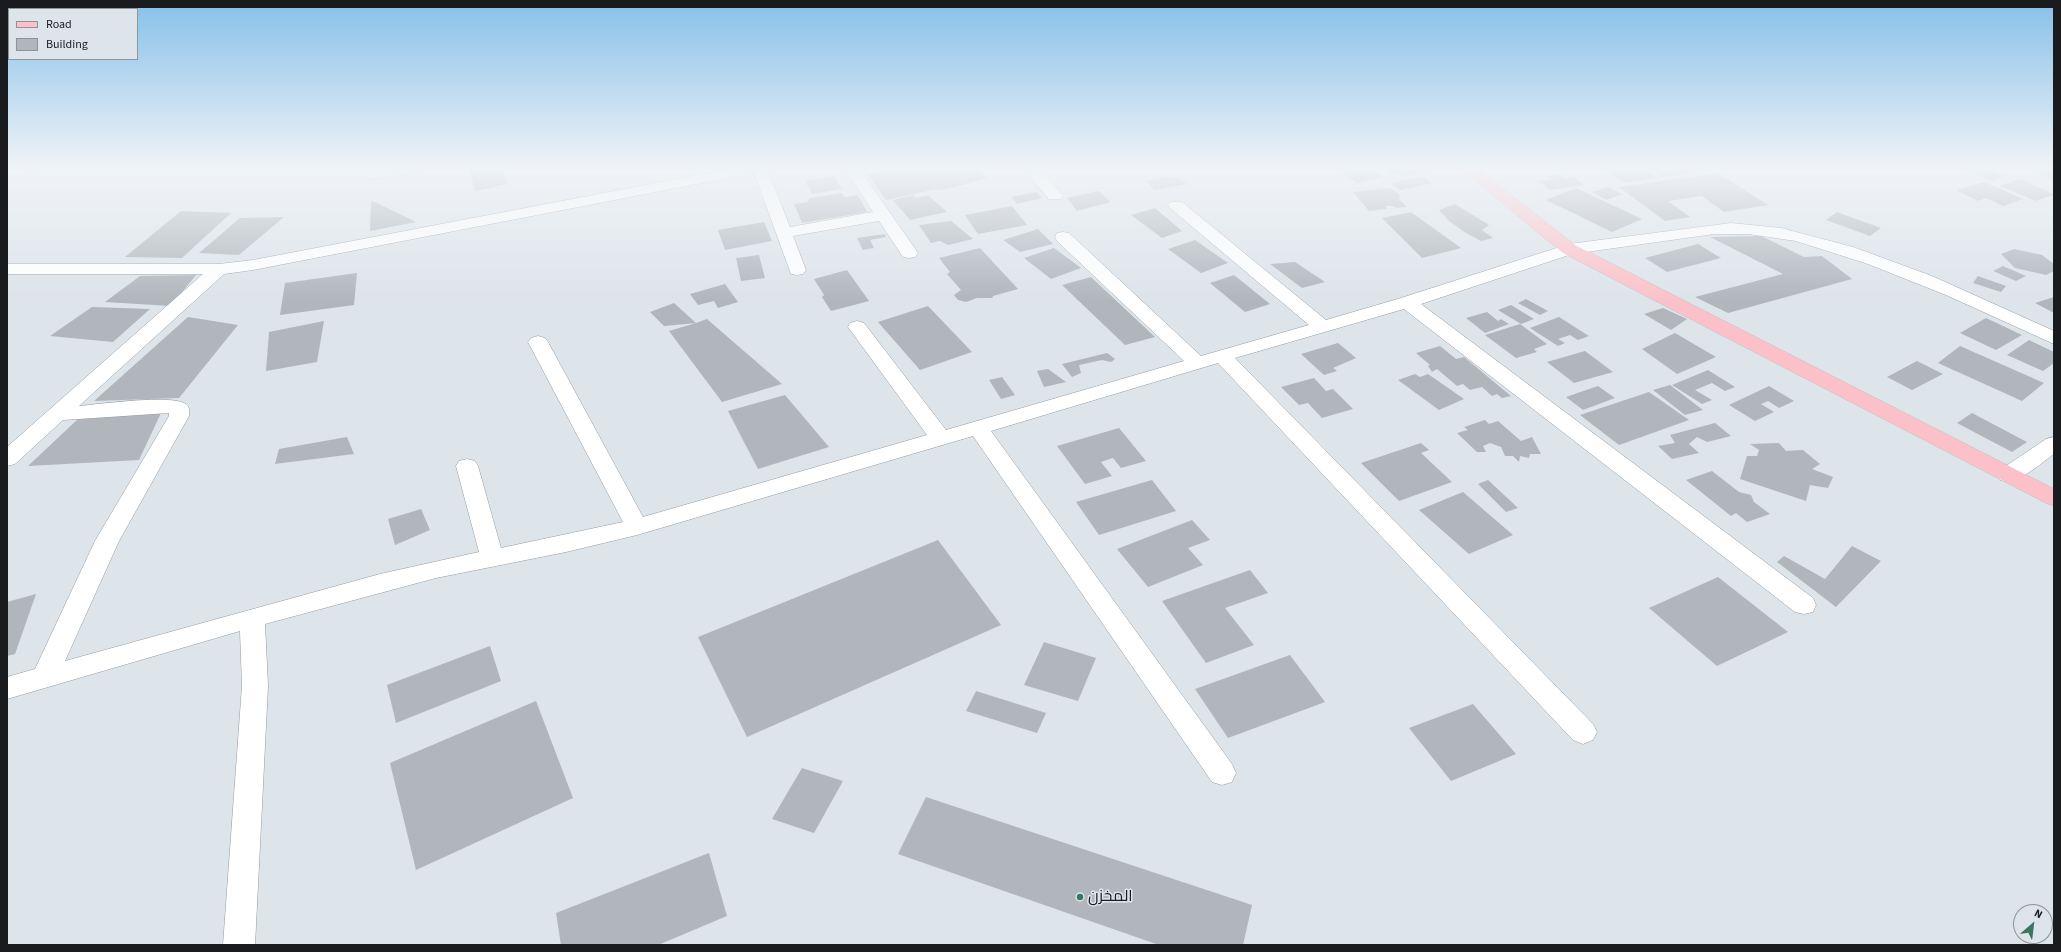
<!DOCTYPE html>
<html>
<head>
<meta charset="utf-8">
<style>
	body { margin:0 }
	#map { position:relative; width:2061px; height:952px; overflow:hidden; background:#dde4ea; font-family:"Source Sans 3",sans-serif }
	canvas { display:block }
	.frame { position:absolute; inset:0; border:8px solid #191b1e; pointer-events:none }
	.legend { position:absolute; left:8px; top:8px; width:130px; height:52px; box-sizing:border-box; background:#dde4ea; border:1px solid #8f9498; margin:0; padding:5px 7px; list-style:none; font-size:12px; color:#191b1e }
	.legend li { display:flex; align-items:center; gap:8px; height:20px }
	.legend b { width:20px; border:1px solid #8f9498 }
	.north { position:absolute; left:2013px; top:904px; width:40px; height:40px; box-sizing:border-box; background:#dde4ea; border:1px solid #8f9498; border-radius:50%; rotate:28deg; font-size:11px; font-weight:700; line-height:16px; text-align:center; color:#191b1e }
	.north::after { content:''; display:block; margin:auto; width:14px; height:18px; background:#3b7660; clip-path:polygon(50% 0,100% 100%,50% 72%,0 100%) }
</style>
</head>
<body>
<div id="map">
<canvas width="2061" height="952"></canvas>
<div class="frame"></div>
<ul class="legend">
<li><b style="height:5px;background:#fcc1c8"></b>Road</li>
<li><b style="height:11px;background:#b0b6bc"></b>Building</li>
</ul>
<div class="north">N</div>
</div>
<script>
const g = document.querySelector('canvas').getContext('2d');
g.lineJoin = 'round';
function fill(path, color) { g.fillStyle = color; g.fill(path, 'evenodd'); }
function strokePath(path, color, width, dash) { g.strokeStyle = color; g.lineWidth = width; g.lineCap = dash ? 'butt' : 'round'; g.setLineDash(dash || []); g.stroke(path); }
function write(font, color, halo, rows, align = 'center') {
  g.font = font + ' "Source Sans 3",Cairo,sans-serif'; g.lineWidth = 3; g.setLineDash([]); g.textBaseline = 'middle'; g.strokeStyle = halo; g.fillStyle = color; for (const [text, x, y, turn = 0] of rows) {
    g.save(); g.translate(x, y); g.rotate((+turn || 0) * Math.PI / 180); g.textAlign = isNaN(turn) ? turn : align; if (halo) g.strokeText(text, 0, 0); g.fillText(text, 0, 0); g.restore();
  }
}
fill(new Path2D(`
	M469,168H501L507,184L475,191Z
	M905,168H977L987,178L942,190H932L886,200L868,174Z
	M1341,168H1381L1373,170L1384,177L1357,183L1342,173L1347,172Z
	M1381,168H1427L1430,170L1405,176L1400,173L1392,175Z
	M1602,168H1643L1659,178L1624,183Z
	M1649,168H1691L1697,172L1662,177Z
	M1966,168H1984L2005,176L1993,181L1962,169Z
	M2043,168H2054V180L2033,171Z
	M1718,173L1768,205L1724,212L1702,196L1668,201L1690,217L1665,221L1619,187Z
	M1560,174L1565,179L1574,177L1584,185L1550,190L1539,181L1552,180L1547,176Z
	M834,176L842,189L812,194L805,181Z
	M1174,176L1187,184L1155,190L1145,181Z
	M1423,176L1432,183L1400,190L1391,183Z
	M2020,179L2054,194V195L2036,201L2000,186Z
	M1984,182L2023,199L2003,206L1986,198L1978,201L1956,190Z
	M1608,187L1623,194L1606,200L1592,192Z
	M1390,188L1400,195L1399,199L1407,207L1397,208L1392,206H1386V209L1369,211L1353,192Z
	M1576,188L1642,219L1612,232L1546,200Z
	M1099,191L1111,202L1077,211L1067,198Z
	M1037,192L1042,198L1017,204L1011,197Z
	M842,193L844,197L858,195L867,212L802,223L794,204L808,202L809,198Z
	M913,195L916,198L928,195L947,212L910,220L893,200Z
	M371,201L375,202L416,222L370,231Z
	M1455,204L1489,225L1482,230L1493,238L1481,241L1466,233L1449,221L1439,210Z
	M1012,206L1027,225L978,234L965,215Z
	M1155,208L1182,231L1162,238L1131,215Z
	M181,211L231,213L182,258L125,257Z
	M1411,212L1461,248L1422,258L1382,218Z
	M1837,212L1881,228L1870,236L1826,220Z
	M284,217L239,255L199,253L240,218Z
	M951,221L973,239L948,245L940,241L931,243L919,225Z
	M764,222L772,241L725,250L718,230Z
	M1038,229L1053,244L1020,252L1003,240Z
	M885,234L886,237L870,240L874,248L863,250L857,238Z
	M1761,236L1804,257L1822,256L1852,279L1728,313L1695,297L1783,274L1710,237Z
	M1195,240L1228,263L1201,273L1168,249Z
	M1698,244L1721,258L1667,272L1645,258Z
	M980,248L1018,289L993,296L992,298H977L966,302L958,300L954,295L961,290L947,274L950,272L939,258Z
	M1054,248L1081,268L1051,279L1024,258Z
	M2014,249L2042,255L2054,264V271L2046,275L2015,268L2001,254Z
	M759,255L765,278L741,281L736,258Z
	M1295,262L1325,282L1302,288L1270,264Z
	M2003,266L2026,276L2016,281L1993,271Z
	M847,270L869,301L831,311L822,297L824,295L814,279Z
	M357,273L354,305L280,315L285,283Z
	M196,275L171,306L105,302L140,276Z
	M1234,275L1270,304L1245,312L1210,283Z
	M1978,276L2006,286L2001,292L1973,283Z
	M1091,277L1155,337L1125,345L1062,285Z
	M725,284L738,302L718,308L714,301L698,305L690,294Z
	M2054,297V313L2035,303Z
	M1526,299L1548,311L1540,315L1518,303Z
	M674,303L696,323L707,319L782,384L722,402L669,331L696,323L664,326L650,312Z
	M1511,305L1534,319L1521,324L1498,310Z
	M928,306L972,352L920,370L878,322Z
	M92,307L150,309L113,342L50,336Z
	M1663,308L1687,319L1671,330L1644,314Z
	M1487,312L1498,321L1501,319L1509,324L1485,333L1466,318Z
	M188,317L238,325L179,398L94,401Z
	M1559,317L1589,336L1578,340L1570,335L1558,339L1565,343L1558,346L1530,328Z
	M1986,318L2022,335L1996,350L1960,333Z
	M324,321L317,362L266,371L269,332Z
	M1520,324L1547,344L1534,349L1537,352L1516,358L1485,335Z
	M1675,333L1716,357L1677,374L1642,349Z
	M2029,340L2054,352V363L2043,371L2007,355Z
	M1338,343L1356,358L1333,368L1337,371L1324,375L1301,354Z
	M1440,346L1456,359L1464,357L1511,396L1502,398L1497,394L1492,396L1482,387L1470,390L1463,384L1457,386L1437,369L1432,372L1428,366L1430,365L1416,353Z
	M1960,346L2044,383L2022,401L1938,363Z
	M1585,351L1613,372L1574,383L1547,362Z
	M1107,353L1115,359L1111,362L1102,360L1079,365L1081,373L1072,377L1062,364Z
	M1917,361L1943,374L1912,390L1887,377Z
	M1048,369L1066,382L1044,387L1037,371Z
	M1708,370L1735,387L1725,391L1712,383L1695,390L1712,400L1702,404L1672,385Z
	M1415,374L1420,377L1428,374L1464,399L1439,410L1398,380Z
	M1002,377L1015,395L1001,399L989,380Z
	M1314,378L1326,391L1333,389L1353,409L1322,418L1308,403L1299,405L1281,387Z
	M1670,385L1703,410L1685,415L1653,390Z
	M1598,386L1615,398L1583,410L1566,397Z
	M1769,386L1794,401L1779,408L1768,401L1761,404L1774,412L1755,421L1729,405Z
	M1649,392L1689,420L1619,445L1580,415Z
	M785,395L829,447L758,469L728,411Z
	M161,413L139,460L28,466L78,419Z
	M1972,413L2027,442L2012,452L1957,423Z
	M1485,420L1489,424L1498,421L1521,441L1532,437L1541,454H1530L1529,458L1520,456L1519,462L1513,456H1505L1501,447L1490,443L1483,446L1486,452H1477L1457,433L1468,430L1464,427Z
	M1715,423L1731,436L1707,442L1697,437L1689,444L1699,453L1672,459L1658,446L1675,443L1670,435Z
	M1119,428L1146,461L1121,468L1113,458L1101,462L1112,476L1085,484L1057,446Z
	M347,437L354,454L275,464L279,449Z
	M1421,443L1429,450L1421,453L1452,482L1399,501L1361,463Z
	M1779,443L1786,451L1803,450L1820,464L1812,469L1833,477L1828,488L1810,485L1806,501L1740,479L1747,456H1757L1759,450L1750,444Z
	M1712,471L1739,492L1751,495L1754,502L1770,514L1747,522L1736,513L1731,516L1686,480Z
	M1152,480L1176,511L1099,535L1076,502Z
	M1488,480L1518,508L1506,512L1478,484Z
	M1463,492L1513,535L1469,554L1419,510Z
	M421,509L430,530L395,545L388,519Z
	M1192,520L1210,540L1188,548L1203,565L1148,587L1117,549Z
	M938,540L1001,625L747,737L698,637Z
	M1852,546L1881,561L1836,607L1777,562L1784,556L1825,579Z
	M1250,570L1268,593L1225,608L1254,645L1206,663L1162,601Z
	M1718,577L1788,632L1717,666L1649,608Z
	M36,594L15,654L7,656V602Z
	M1044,642L1096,658L1078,701L1024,685Z
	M490,646L501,681L396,723L387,685Z
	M1290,655L1325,702L1228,738L1195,689Z
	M976,691L1046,713L1037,733L966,711Z
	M536,701L573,798L416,870L390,763Z
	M1473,704L1516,754L1451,781L1409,728Z
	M802,768L843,781L814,833L772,819Z
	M926,797L1252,905L1243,945H1159L898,854Z
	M709,853L727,916L658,945H561L556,913Z`), '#b0b6bc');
const minor = new Path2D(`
	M27,168H423L420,171L415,173L376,178L325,176H45L30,171Z
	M735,168H767L790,227L873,212L844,168H859L918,253L915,257L909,258L903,257L879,221L793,236L806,270L803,274L797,275L791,274L754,173L253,270L224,274L79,406C99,404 172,394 186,404C190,407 189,412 189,416L119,541L65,661L380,574L479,552L456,466L459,461L467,459L475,461L478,466L501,548L623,522L528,342L531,338L538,336L545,338L548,342L643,517L927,435L848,327L850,323L857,321L864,323L946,430L1184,361L1057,241L1055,237L1057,233L1063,232L1069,233L1201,356L1309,325L1170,208L1168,205L1170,202H1182L1326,320L1401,298L1569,244L1731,223L1781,228L1853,247L1932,276L2054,331V344L1946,295L1868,264L1796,241L1748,234H1714L1572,254L1421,304L1813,598L1816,605L1813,612L1804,614L1795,612L1404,309L1235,358L1593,724L1597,732L1593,740L1583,744L1573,740L1218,363L991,431L1232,764L1236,773L1232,782L1222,785L1212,782L973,436L637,535L566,552L436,578L265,624L268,686L255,945H223L242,686L240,631L7,699V677L35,669L95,541L169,416V413L63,420L15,464L7,466V447L203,274H7V264H219L253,260Z
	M1022,168H1037L1061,193L1063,196L1061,199H1049Z
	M2054,437V454C2039,464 2019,485 2000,480L1997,475L2000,470L2046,439Z`);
const major = new Path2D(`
	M1460,168H1477L1575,245L2054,489V506L2046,503L1563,253Z`);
strokePath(minor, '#959ca2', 1);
strokePath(major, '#bfbfc0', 1);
fill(minor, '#fff');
fill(major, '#fcc1c8');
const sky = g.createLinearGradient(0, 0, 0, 301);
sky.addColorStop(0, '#87c0ea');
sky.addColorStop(0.56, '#f0f3f6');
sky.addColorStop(1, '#f0f3f600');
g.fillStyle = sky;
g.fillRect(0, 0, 2061, 301);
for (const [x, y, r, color] of [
	[1080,897,4,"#3b7660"]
]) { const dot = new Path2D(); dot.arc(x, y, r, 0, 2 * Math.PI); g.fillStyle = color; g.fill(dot); strokePath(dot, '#dde4ea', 1.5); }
write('16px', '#191b1e', '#dde4ea', [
	["المخزن",1088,897]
], 'left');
</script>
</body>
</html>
